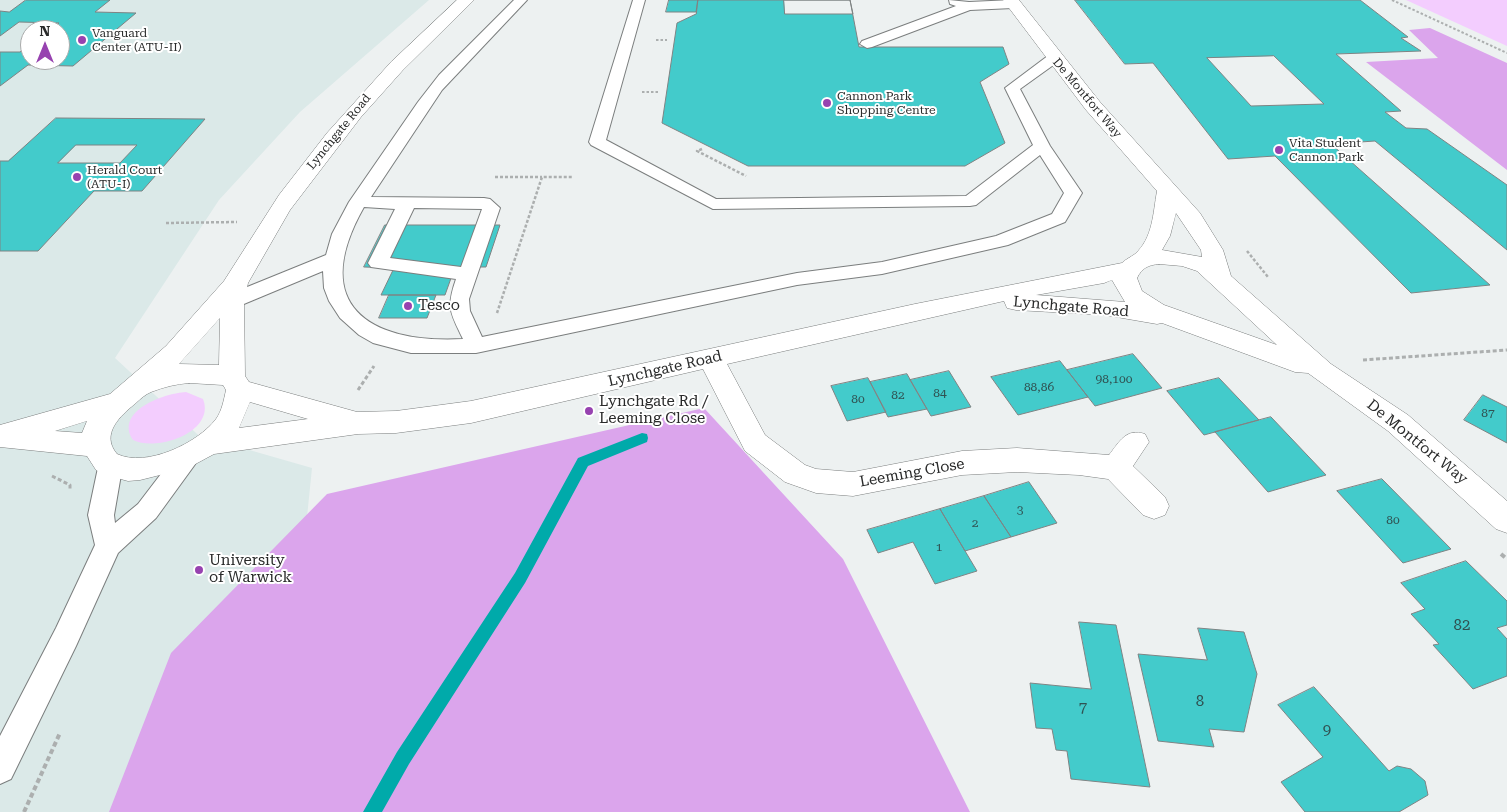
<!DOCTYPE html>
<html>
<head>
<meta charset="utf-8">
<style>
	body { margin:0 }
	#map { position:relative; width:1507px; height:812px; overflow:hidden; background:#edf1f1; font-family:"Roboto Serif",serif }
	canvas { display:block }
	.north { position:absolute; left:20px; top:20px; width:50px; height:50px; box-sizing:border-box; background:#fff; border:1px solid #a9aaaa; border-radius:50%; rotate:0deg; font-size:14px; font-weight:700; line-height:20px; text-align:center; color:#292a2a }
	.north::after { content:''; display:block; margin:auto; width:18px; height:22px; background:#9742b0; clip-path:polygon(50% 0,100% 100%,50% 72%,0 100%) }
</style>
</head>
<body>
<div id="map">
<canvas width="1507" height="812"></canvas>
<div class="north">N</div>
</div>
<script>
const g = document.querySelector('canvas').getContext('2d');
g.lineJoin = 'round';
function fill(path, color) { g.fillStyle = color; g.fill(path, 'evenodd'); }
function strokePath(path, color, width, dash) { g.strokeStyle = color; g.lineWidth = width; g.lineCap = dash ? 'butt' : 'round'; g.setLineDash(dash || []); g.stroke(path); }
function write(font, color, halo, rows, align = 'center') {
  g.font = font + ' "Roboto Serif",serif'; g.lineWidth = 4; g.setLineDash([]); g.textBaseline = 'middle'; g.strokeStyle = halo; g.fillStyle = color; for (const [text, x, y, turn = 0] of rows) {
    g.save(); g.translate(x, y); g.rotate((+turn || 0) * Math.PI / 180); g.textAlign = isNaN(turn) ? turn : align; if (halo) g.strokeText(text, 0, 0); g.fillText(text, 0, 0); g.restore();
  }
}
fill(new Path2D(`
	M0,0H429L300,112L219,200L115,358L209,445L225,443L312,468L277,812H0ZM30,30H60V60H30Z`), '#dbe9e8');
fill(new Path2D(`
	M1406,0H1507V46Z
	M186,392L203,399C216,432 157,452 133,440C114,411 165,393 186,392Z`), '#f3cdfe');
fill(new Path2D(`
	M1430,28L1507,63V170L1366,62L1438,58L1409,30Z
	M704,408L843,559L970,812H109L171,653L327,494Z`), '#dba5ec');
fill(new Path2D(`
	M642,433L647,434L648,438L647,442L588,466L525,583L409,764L382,812H363L397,752L515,573L578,458Z`), '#0aa');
const building = new Path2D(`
	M26,0H110L95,12L136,13L73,66L28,65L0,86V52H20L30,45V60H60V30H49L59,23L19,22L0,36V11L9,12Z
	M669,0H698L696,12H666Z
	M698,0H850L859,47H1003L1009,64L980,82L1005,143L965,166H748L662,123L677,23L696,14Z
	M784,0H850L853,14H785Z
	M1075,0H1360L1408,37L1401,38L1421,51L1336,54L1401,111L1385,112L1406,128L1427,129L1507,185V250L1375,141L1331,144L1490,285L1411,293L1275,156L1228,159L1153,63L1125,64ZM1274,56L1324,104L1251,106L1207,58Z
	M56,118L205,119L142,191H94L38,251H0V161H8ZM76,145H137L120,163H58Z
	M385,225H500L486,267H455L445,295H381L394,268L364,267Z
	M389,295H436L427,318H379Z
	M1133,354L1162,388L1095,406L1067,370Z
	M1060,361L1088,397L1018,415L991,377Z
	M949,371L971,407L931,416L910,380Z
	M907,374L927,409L888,417L870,382Z
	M868,378L886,412L847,421L831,386Z
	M1219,378L1259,420L1204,435L1167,391Z
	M1483,395L1507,407V443L1464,420Z
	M1271,417L1326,475L1268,492L1215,432Z
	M1382,479L1451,549L1403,563L1337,491Z
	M1029,482L1057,523L1011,537L984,496Z
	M984,496L1011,537L965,551L940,509Z
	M940,509L977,571L935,584L913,542L878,553L867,530Z
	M1466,561L1507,601V625L1497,628L1507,639V676L1473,689L1433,645L1439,644L1411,614L1425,609L1401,583Z
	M1079,622L1116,625L1150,787L1071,779L1067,751L1056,750L1052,729L1036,728L1030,683L1091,689Z
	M1198,628L1244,632L1257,674L1244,732L1209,729L1214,747L1158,741L1138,654L1207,660Z
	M1314,687L1389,771L1397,766L1411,769L1425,781L1428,795L1399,812H1305L1281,782L1323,757L1278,705Z`);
fill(building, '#43cbcb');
strokePath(building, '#7f8383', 1);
const service = new Path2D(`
	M514,0H527L442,90L371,197L484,198L490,199L500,208L469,299L470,311L482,337L797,273L882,262L996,236L1052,214L1064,193L1040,155L976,205L970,206L713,209L591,145L589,142L633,0H645L606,140L716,199L966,196L1033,145L1005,88L1049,55H1059L1061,58L1059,61L1020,89L1050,146L1082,193L1065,222L1008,245L882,274L797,285L476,353H411L373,343L359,335L340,318L329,301L324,288L323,271L239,306L232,308L225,306L222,301L225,296L326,255L332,234L349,202L418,102L439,75ZM364,207L395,209L368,263L371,267L456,279C446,308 450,312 463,339C367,344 309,304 364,207ZM414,208L482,209L461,267L390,258Z
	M949,0L969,2L1013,0L1019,4L1013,8L970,10L872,47L867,48L860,44L862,41L956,6L950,4Z
	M188,447L196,449L200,456L196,463L156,518L118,553L76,646L11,779L0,784V736L56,628L95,545L88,515L99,463L103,456L111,453L119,456L123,463L114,515L115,523L138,504L180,449Z`);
const minor = new Path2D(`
	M457,0H474L403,70L361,117L290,210L248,283L244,301L245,376L249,382L357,412L396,411L471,401L915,304L1122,263C1126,259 1131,257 1135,254C1153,238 1153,213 1157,191L1086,110L1003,0H1019L1100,102L1200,213L1223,250L1231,276L1331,364L1408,415L1507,501V533L1496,529L1388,431L1308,373L1295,372L1162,323L1157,324L1105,315L1016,310L1007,308L1004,301L727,364L765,435L805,465L816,469L853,472L962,451L1017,448L1109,455C1120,441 1126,428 1145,434L1149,442L1133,466L1165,497L1169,506L1165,515L1154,519L1143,515L1108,479L1079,475L1017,472L962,475L853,496L816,493L785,482L745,451L703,369L471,423L396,433L358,434L214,454L188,468L140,480L128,481L106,475L96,470L87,456L0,447V425L110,394L166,346L224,281L279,195L327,133L391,62ZM1176,213L1201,250L1202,257L1162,250L1170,236ZM1159,264L1182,266L1197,271L1277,345L1164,305L1142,291L1137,278C1142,268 1148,265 1159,264ZM1112,280L1125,302L1036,295L1104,283ZM220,318L219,365L179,364ZM189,383L223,385L226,390C224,399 222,411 216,419C198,443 146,468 117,454C100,434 120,416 136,403C140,399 146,394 151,392C164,387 176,384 189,383ZM250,402L308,419L239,428ZM87,421L82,433L55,431Z`);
strokePath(service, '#7b7e7e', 2);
strokePath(minor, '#7b7e7e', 1);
strokePath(new Path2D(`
	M1392,0L1507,53
	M656,40H667
	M642,92H659`), '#acafaf', 2, [2.5, 2]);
strokePath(new Path2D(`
	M702,149L697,151L746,176
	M495,177H542
	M166,223L237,222
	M1247,251L1268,277
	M497,313L542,177H573`), '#acafaf', 2.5, [3, 2]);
strokePath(new Path2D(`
	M1363,360L1507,350
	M358,390L374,366
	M52,476L70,485V489`), '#acafaf', 3, [4, 2.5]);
strokePath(new Path2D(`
	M1501,554L1507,559
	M24,812L60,733`), '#acafaf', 4, [5, 3]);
fill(service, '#fff');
fill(minor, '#fff');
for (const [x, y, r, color] of [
	[82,40,5,"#9742b0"],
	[827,103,5,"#9742b0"],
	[1279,150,5,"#9742b0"],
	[77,177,5,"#9742b0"],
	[408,306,5,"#9742b0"],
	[589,411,5,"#9742b0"],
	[199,570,5,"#9742b0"]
]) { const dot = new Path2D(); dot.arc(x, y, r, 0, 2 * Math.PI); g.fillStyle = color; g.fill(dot); strokePath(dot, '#fff', 2); }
write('12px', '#292a2a', '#fff', [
	["Vanguard",92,33],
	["Center (ATU-II)",92,47],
	["Cannon Park",837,96],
	["Shopping Centre",837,110],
	["Vita Student",1289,143],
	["Cannon Park",1289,157],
	["Herald Court",87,170],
	["(ATU-I)",87,184]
], 'left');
write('12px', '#292a2a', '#fff', [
	["De Montfort Way",1087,98,50],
	["Lynchgate Road",339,132,-51]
]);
write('12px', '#305252', null, [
	["98,100",1114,379],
	["88,86",1039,387],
	["84",940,393],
	["82",898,395],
	["80",858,399],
	["87",1488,413],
	["3",1020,510],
	["80",1393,520],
	["2",975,523],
	["1",939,547]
]);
write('15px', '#292a2a', '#fff', [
	["Tesco",418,306],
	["Lynchgate Rd /",599,402],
	["Leeming Close",599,419],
	["University",209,561],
	["of Warwick",209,578]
], 'left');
write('15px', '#292a2a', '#fff', [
	["Lynchgate Road",1071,307,5],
	["Lynchgate Road",665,369,-13],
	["De Montfort Way",1417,442,39],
	["Leeming Close",912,473,-10]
]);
write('15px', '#305252', null, [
	["82",1462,626],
	["8",1200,702],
	["7",1083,708],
	["9",1327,731]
]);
</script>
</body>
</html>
